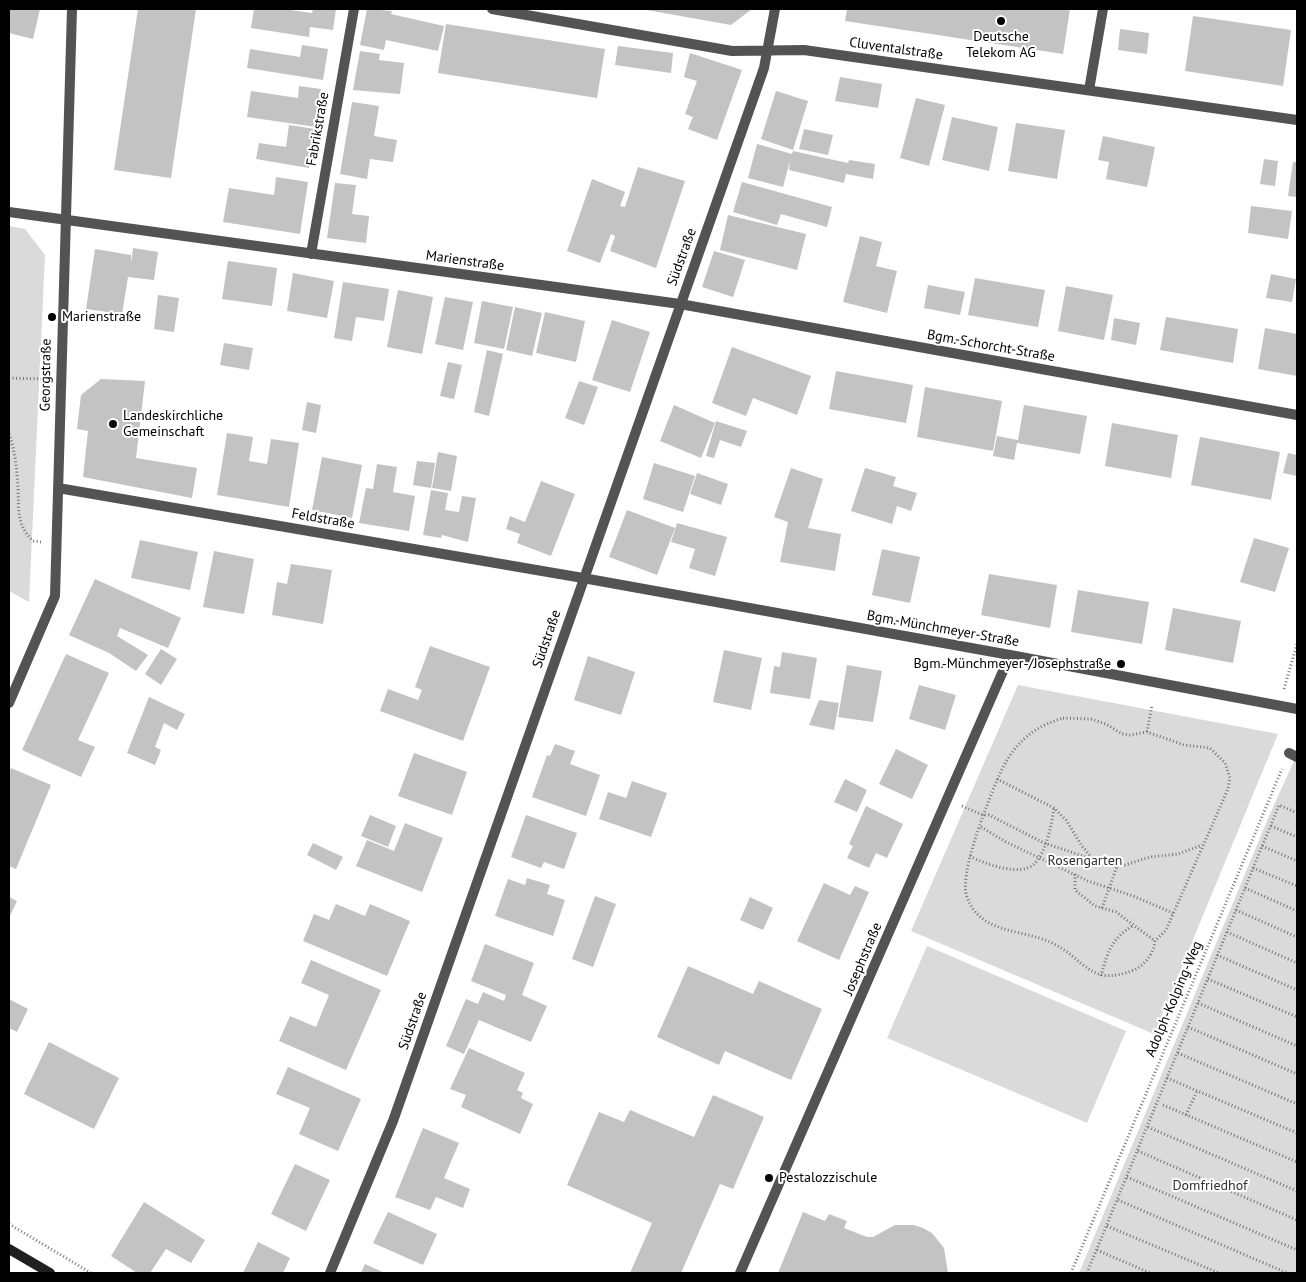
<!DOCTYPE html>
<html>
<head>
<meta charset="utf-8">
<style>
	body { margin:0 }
	#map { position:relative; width:1306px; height:1282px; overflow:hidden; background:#fff; font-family:"PT Sans",sans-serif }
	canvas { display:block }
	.frame { position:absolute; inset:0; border:10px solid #000; pointer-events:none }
</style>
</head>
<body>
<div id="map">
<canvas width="1306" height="1282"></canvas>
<div class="frame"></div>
</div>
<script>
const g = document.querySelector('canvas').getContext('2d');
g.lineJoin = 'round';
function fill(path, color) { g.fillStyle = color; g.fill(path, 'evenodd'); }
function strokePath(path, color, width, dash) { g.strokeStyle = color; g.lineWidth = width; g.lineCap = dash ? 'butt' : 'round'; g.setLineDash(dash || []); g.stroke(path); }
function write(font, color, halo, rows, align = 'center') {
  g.font = font + ' "PT Sans",sans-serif'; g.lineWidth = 4; g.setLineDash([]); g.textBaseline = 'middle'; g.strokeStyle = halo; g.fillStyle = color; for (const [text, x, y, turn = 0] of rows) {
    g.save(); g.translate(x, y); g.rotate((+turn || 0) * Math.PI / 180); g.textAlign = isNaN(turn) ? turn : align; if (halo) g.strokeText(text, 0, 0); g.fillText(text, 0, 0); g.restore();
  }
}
fill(new Path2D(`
	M9,226L25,229L45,255L29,602L9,591Z
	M1018,685L1278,734L1154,1034L911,931Z
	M1297,754V1273H1079L1269,816Z
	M927,946L1126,1031L1087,1123L887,1038Z`), '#dadada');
fill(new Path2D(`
	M9,9H40L33,39L9,33Z
	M138,9H196L171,178L114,170Z
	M254,9H283L312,13L313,9H336L333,30L310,27L309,37L251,28Z
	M367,9L392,11L391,14L444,26L438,51L386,40L384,50L360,45Z
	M641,9H752L731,25Z
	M847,9H1070L1063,54L845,21Z
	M1193,16L1291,30L1283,86L1185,71Z
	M446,24L605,49L597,98L438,73Z
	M1120,29L1149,33L1147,54L1118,50Z
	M302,45L328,49L323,80L247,68L250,49L300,57Z
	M618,46L673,53L671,73L615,65Z
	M360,51L380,54L379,60L404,63L400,94L353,90Z
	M690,53L742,70L717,140L688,129L693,117L685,114L697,81L684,77Z
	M840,77L882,84L878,108L835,101Z
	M299,86L321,89L316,127L247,117L251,91L298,98Z
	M776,91L808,101L793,150L761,139Z
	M916,98L945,105L929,166L900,158Z
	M352,102L379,106L374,136L397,140L393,162L370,159L367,179L340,174Z
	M952,117L998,127L989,171L942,160Z
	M1016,123L1065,130L1057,179L1008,171Z
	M289,125L315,129L309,168L256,159L259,143L286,147Z
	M804,129L833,135L828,155L799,149Z
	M1103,136L1155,147L1147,187L1106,179L1109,162L1098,160Z
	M757,144L792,154L793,151L848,163L849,160L875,164L873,179L846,174L844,183L789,170L790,161L783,187L748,178Z
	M1264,159L1278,161L1275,186L1260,184Z
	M1293,162H1297V197L1288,196Z
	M638,167L685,181L656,268L610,251L615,236L611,234L600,263L567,251L592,179L625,192L620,206L625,207Z
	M276,177L308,182L300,234L223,222L229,188L274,195Z
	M742,182L832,207L827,227L781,214L777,225L733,212Z
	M335,183L356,185L352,214L369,216L366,243L327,238Z
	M1251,206L1292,211L1288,239L1248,233Z
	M728,215L806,234L797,270L720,250Z
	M860,236L882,242L876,266L897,271L887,313L843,302Z
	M133,248L158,252L154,280L128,277L122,314L86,309L95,249L131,255V263Z
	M714,251L745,260L733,297L702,287Z
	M228,261L277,268L272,306L222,299Z
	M293,273L334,281L327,318L287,311Z
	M1271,274L1296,279L1292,302L1266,298Z
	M975,278L1045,290L1038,327L968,315Z
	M343,282L389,289L384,321L356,317L352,341L334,338Z
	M928,285L965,292L960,315L924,308Z
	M1066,286L1113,295L1104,340L1058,331Z
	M398,290L433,297L422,354L387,347Z
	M158,295L179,298L174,332L154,329Z
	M445,297L473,302L463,350L435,344Z
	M482,301L513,307L504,349L474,343Z
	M515,307L542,313L532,356L506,350Z
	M545,312L585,321L576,362L536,353Z
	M1166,317L1238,329L1233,363L1160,350Z
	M1114,318L1140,323L1136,345L1111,340Z
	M612,320L650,332L630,392L592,380Z
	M1265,328L1297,334V376L1258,369Z
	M224,343L253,348L249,370L220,365Z
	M732,347L811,376L797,415L753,398L746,416L712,403Z
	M487,350L503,354L489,416L474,412Z
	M448,362L462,365L454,399L440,396Z
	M836,371L913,385L906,423L829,409Z
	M101,379L145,381L136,458L197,468L192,498L83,477L88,431L77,429L81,395Z
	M579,381L598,387L584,425L565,418Z
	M925,387L1002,401L993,451L917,437Z
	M307,402L321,405L316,433L302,430Z
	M674,405L715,423L701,458L660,441Z
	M1024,405L1087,416L1080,454L1017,443L1014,460L993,456L997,436L1018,440Z
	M716,421L747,431L741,447L720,440L714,458L706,456Z
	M1112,423L1178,435L1171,478L1105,466Z
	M227,433L253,437L249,461L267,464L271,439L299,443L289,507L217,495Z
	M1200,437L1280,452L1271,500L1191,485Z
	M438,452L457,456L451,491L432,488Z
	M1288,453L1297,455V476L1283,473Z
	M322,457L362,465L352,518L312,510Z
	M417,461L435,463L431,488L413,485Z
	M654,463L695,476L683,512L643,499Z
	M377,464L397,467L393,492L415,496L409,531L359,523L366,488L373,489Z
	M791,468L823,479L808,528L841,534L835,571L780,562L788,522L774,517Z
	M865,468L896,477L893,486L917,493L911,511L897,506L892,524L851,511Z
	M697,473L728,484L721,505L690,494Z
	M541,481L575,494L551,556L517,543L520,534L506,529L510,516L525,522Z
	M431,490L448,493L445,510L459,512L462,496L476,498L468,542L442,535L441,538L423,535Z
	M627,510L675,528L657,575L609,557Z
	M677,523L727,537L715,576L689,568L695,549L671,542Z
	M1254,538L1289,548L1275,592L1240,582Z
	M140,540L198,552L190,590L131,578Z
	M882,549L920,557L910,603L872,595Z
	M214,551L254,559L244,614L203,607Z
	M291,564L332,570L323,624L272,615L277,582L287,584Z
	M989,574L1057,585L1050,628L981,615Z
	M95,579L181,618L168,648L120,628L117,636L148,655L136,671L109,653L69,635Z
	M1078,590L1149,602L1142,644L1071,632Z
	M1173,608L1241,621L1233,663L1165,650Z
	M430,646L490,667L463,741L380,711L388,689L418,700L422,690L415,687Z
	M161,649L177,659L161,685L145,674Z
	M724,650L762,658L751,710L713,702Z
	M782,652L817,658L810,699L770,693L774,666L780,667Z
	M66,654L109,673L78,740L95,747L81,777L22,750Z
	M588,656L635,672L621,715L574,700Z
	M847,665L882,671L873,722L838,717Z
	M919,685L956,695L945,730L909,719Z
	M149,697L185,714L177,730L164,723L155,747L161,750L155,765L127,753Z
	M819,700L839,703L834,730L809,725Z
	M555,744L575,751L570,764L600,775L586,816L532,797L547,755L550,756Z
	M896,749L928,765L912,799L879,784Z
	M414,753L467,772L452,815L398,796Z
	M11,768L51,785L16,869L9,866V775Z
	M845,779L867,790L857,812L834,802Z
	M632,781L667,793L651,837L599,819L608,792L626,798Z
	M866,806L903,824L887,858L876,853L869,868L847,858L853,846L849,844Z
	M370,815L396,826L388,847L361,836Z
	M526,815L577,833L564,869L544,862L541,868L511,857Z
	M405,823L443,838L422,892L356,866L367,840L394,851Z
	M313,843L343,857L336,870L307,855Z
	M527,878L550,885L547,894L565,900L553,936L495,916L508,879L525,885Z
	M824,883L850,895L855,886L869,892L839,960L797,941Z
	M595,896L616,904L593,967L572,959Z
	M9,897L17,901L9,918Z
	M750,897L773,908L763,930L740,920Z
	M336,904L365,916L370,904L410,921L387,976L303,941L314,914L329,920Z
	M485,944L534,963L522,995L547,1006L531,1042L479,1020L464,1054L446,1046L466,999L478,1004L483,992L504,1001L506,995L471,981Z
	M311,960L381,990L346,1070L279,1041L290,1016L316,1027L329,995L301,983Z
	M688,966L753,994L759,981L822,1009L791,1080L725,1051L719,1065L657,1037Z
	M9,999L28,1009L17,1032L9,1028Z
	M49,1042L119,1078L94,1129L24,1094Z
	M469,1048L525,1073L517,1090L523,1093L521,1098L533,1104L520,1134L461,1107L466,1095L450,1089Z
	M288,1067L361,1099L338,1151L299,1134L310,1108L276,1094Z
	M713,1095L764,1117L733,1189L720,1184L681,1273H630L652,1223L567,1185L599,1112L624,1122L630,1110L694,1137Z
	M423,1128L459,1143L444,1178L470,1189L463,1208L436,1197L430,1210L395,1197Z
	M295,1164L330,1180L306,1231L271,1214Z
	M144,1202L205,1240L191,1263L166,1249L150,1273H137L111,1256Z
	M388,1212L437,1234L423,1265L373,1243Z
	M803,1212L825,1221L829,1214L847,1221L844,1228L867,1237H873L895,1225H914L923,1228L932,1233L944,1248L948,1273H778Z
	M258,1242L290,1258L283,1273H243Z
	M365,1264L385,1273H361Z`), '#c3c3c3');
strokePath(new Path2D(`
	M9,378L43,379
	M9,434C15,450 17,471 18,488C19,510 16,524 33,541L41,542
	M1284,689L1297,644
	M1063,718L1091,719L1106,724L1122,734L1130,735L1147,732L1184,745L1210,748L1225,763L1230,778L1228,789L1166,930L1155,941C1154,953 1145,965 1134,970C1088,988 1086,958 1050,942C1021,929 980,934 967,897C959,876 983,816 991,795C1006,756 1020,731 1063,718Z
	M1147,732L1152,705
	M997,779L1054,808L1066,820L1082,846L1093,859L1117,866L1125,865L1150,857L1178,854L1202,845
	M962,806L983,815H989L1044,843L1092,859
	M1271,826L1297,837
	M981,827L1006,842L1088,881L1133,896L1173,913
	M1262,846L1297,861
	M970,856C984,864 1021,877 1034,864C1047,851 1051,826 1054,808
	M1253,868L1297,886
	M1075,874V890L1095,906L1116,912L1155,941
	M1245,888L1297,911
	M1102,908L1117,866
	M1236,910L1297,937
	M1227,932L1297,963
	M1217,955L1297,990
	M1101,976C1108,951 1111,939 1134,925
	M1208,979L1297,1017
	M1198,1003L1297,1046
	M1188,1027L1297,1074
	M1178,1053L1297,1104
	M1167,1078L1297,1133
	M1163,1105L1297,1162
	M1186,1115L1197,1091
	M1148,1127L1297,1191
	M1138,1151L1297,1220
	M1127,1177L1297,1250
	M1118,1200L1287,1273
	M9,1224L91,1273
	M1107,1226L1219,1273
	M1097,1250L1150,1273
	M1071,1273L1282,769
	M1087,1273L1279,805L1297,813`), '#757575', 3, [1, 2.5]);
strokePath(new Path2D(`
	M1089,90L1103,9
	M1289,753L1297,757`), '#535353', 10);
strokePath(new Path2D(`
	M492,9L732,51L804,50L1297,120
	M9,212L680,304L1297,415
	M311,254L354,9
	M58,488L583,578L1010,655L1297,709
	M9,703L55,596L72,9
	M330,1273L393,1121L764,68L775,9
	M740,1273L1010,655`), '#535353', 10);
strokePath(new Path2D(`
	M9,1249L50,1273`), '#202020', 10);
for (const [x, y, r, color] of [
	[1001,21,5,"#000"],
	[52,317,5,"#000"],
	[113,424,5,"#000"],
	[1121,664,5,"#000"],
	[769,1178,5,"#000"]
]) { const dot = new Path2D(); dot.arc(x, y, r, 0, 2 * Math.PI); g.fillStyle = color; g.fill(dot); strokePath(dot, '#fff', 2); }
write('14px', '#000', '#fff', [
	["Deutsche",1001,37,"center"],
	["Telekom AG",1001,53,"center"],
	["Marienstraße",62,317],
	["Landeskirchliche",123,416],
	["Gemeinschaft",123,432],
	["Bgm.-Münchmeyer-/Josephstraße",1111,664,"right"],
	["Pestalozzischule",779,1178]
], 'left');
write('14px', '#000', '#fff', [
	["Cluventalstraße",896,49,8],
	["Fabrikstraße",318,129,-80],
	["Südstraße",682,257,-70],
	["Marienstraße",465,261,8],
	["Bgm.-Schorcht-Straße",991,346,10],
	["Georgstraße",46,375,-89],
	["Feldstraße",323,519,10],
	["Bgm.-Münchmeyer-Straße",943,629,10],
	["Südstraße",547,639,-71],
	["Josephstraße",863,959,-67],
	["Adolph-Kolping-Weg",1174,999,-67],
	["Südstraße",413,1021,-71]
]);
write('14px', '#313131', '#fff', [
	["Rosengarten",1085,861],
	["Domfriedhof",1210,1186]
]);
</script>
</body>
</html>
